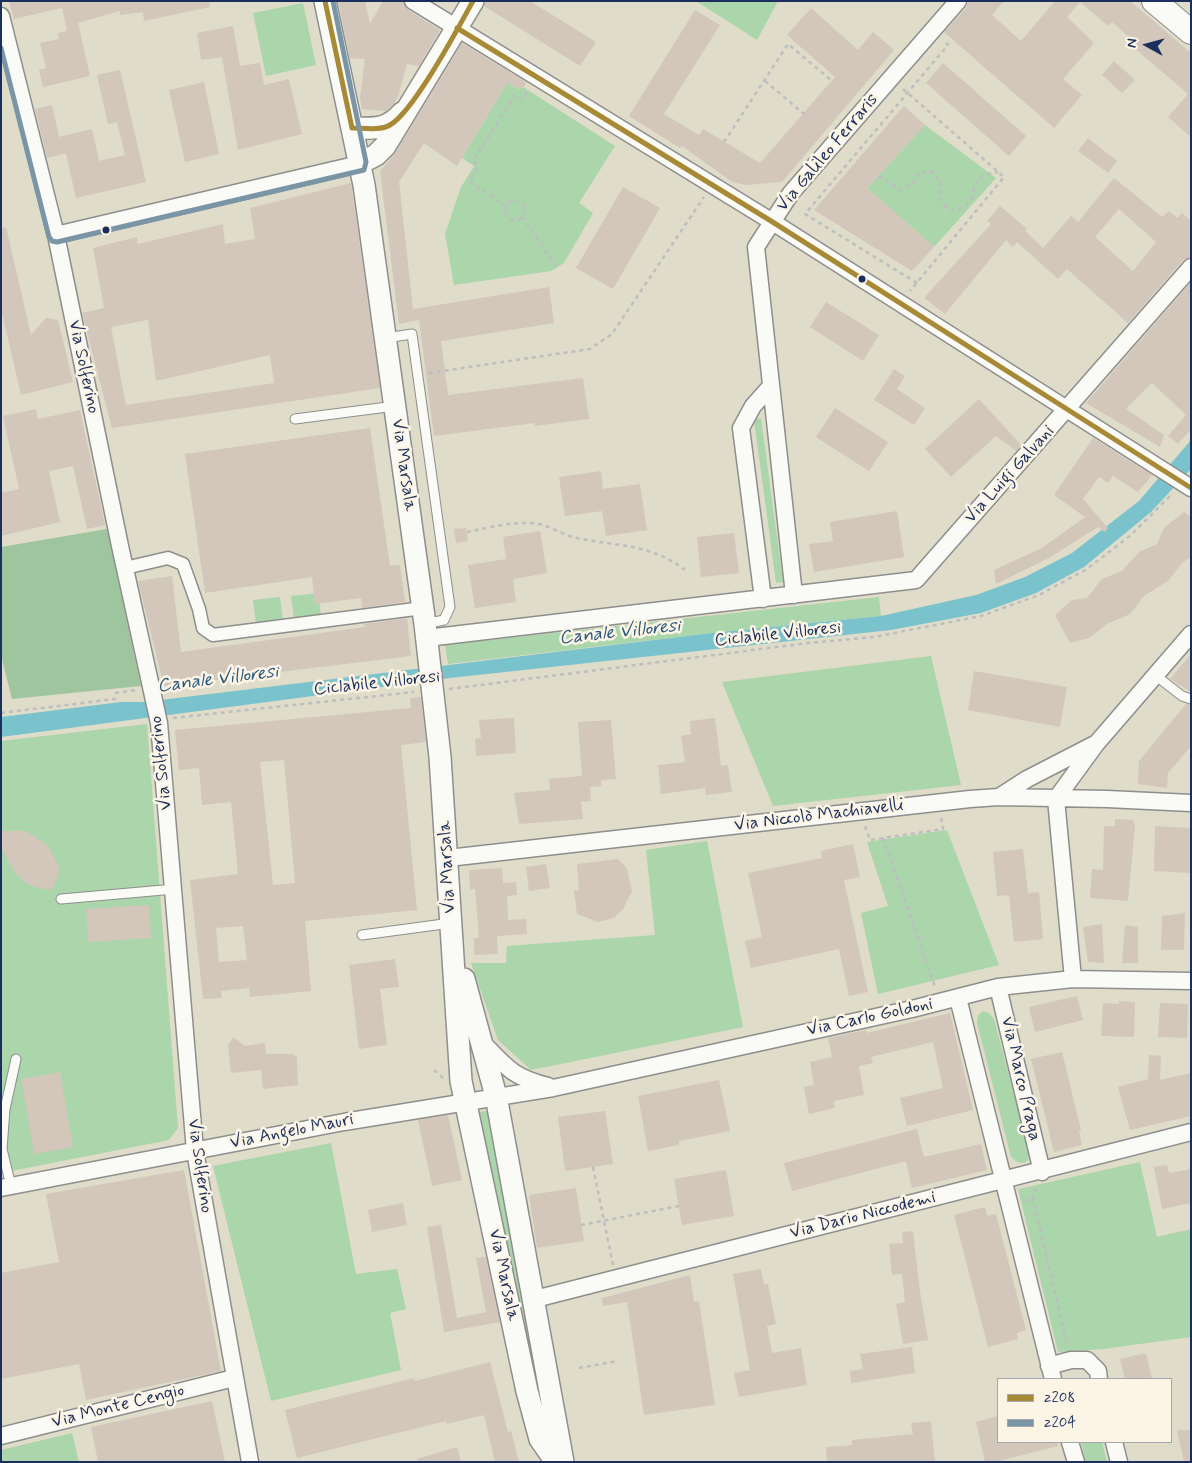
<!DOCTYPE html>
<html>
<head>
<meta charset="utf-8">
<style>
	body { margin:0 }
	#map { position:relative; width:1192px; height:1463px; overflow:hidden; background:#dfdcc9; font-family:Mynerve,sans-serif }
	canvas { display:block }
	.frame { position:absolute; inset:0; border:2px solid #1b2f5e; pointer-events:none }
	.legend { position:absolute; left:997px; top:1378px; width:175px; height:65px; box-sizing:border-box; background:#fcf5e5; border:1px solid #a2a6af; margin:0; padding:6px 9px; list-style:none; font-size:15px; color:#1b2f5e }
	.legend li { display:flex; align-items:center; gap:10px; height:25px }
	.legend b { width:25px; border:1px solid #a2a6af }
	.north { position:absolute; left:1122px; top:20px; width:50px; height:50px; -webkit-text-stroke:4px #fcf5e5; paint-order:stroke; rotate:277deg; font-size:14px; font-weight:700; line-height:20px; text-align:center; color:#1b2f5e }
	.north::after { content:''; display:block; margin:auto; width:18px; height:22px; background:#1b2f5e; clip-path:polygon(50% 0,100% 100%,50% 72%,0 100%) }
</style>
</head>
<body>
<div id="map">
<canvas width="1192" height="1463"></canvas>
<div class="frame"></div>
<ul class="legend">
<li><b style="height:6px;background:#a88a36"></b>z208</li>
<li><b style="height:6px;background:#7a96a6"></b>z204</li>
</ul>
<div class="north">N</div>
</div>
<script>
const g = document.querySelector('canvas').getContext('2d');
g.lineJoin = 'round';
function fill(path, color) { g.fillStyle = color; g.fill(path, 'evenodd'); }
function strokePath(path, color, width, dash) { g.strokeStyle = color; g.lineWidth = width; g.lineCap = dash ? 'butt' : 'round'; g.setLineDash(dash || []); g.stroke(path); }
function write(font, color, halo, rows, align = 'center') {
  g.font = font + ' Mynerve,sans-serif'; g.lineWidth = 5; g.setLineDash([]); g.textBaseline = 'middle'; g.strokeStyle = halo; g.fillStyle = color; for (const [text, x, y, turn = 0] of rows) {
    g.save(); g.translate(x, y); g.rotate((+turn || 0) * Math.PI / 180); g.textAlign = isNaN(turn) ? turn : align; if (halo) g.strokeText(text, 0, 0); g.fillText(text, 0, 0); g.restore();
  }
}
fill(new Path2D(`
	M696,1H778L757,40Z
	M303,3L316,65L266,76L253,13Z
	M507,83L519,89L523,87L615,146L579,203L593,213L564,263L551,271L454,285L445,234L461,187L474,166L462,158Z
	M925,125L996,178L934,247L867,188Z
	M761,418L783,582L776,583L754,420Z
	M318,593L321,616L294,619L291,596Z
	M280,597L283,620L256,624L253,600Z
	M879,597L881,616L712,633L448,664L445,645Z
	M931,656L961,785L773,806L722,682Z
	M147,724L178,1128L169,1140L1,1173V741Z
	M947,830L999,965L878,994L861,913L888,906L867,842Z
	M707,841L743,1027L531,1070L498,1040L471,963H506L507,946L655,935L646,850Z
	M983,1011L989,1013L994,1019L1029,1152L1028,1160L1024,1163L1017,1162L1011,1157L977,1023L978,1015Z
	M491,1110L542,1399L536,1400L475,1113Z
	M331,1143L356,1274L397,1269L406,1309L390,1313L401,1370L271,1401L213,1166Z
	M1140,1162L1157,1237L1191,1229V1337L1103,1349L1058,1352L1018,1189Z
	M72,1433L79,1462H1V1450Z
	M1081,1442H1102L1107,1462H1086Z`), '#abd5aa');
fill(new Path2D(`
	M107,529L141,686L12,699L1,655V547Z`), '#9ec59e');
fill(new Path2D(`
	M1191,440V469L1151,512L1084,567L1036,593L981,613L891,630L450,678L1,737V717L121,702H144L712,633L881,616L976,595L1025,577L1072,553L1139,501Z`), '#7ac2cc');
fill(new Path2D(`
	M9,1H209L210,7L144,21L143,12L120,15V11L78,23L90,76L43,87L39,70L46,68L40,43L59,39L58,33L67,31L62,8L14,19Z
	M338,1H365L370,24L383,1H403L408,10L440,30L419,66L407,64L398,96L394,104L386,111L362,109L360,98L365,59L350,58Z
	M485,1H530L596,42L580,66L484,6Z
	M968,1H1004L992,15L1021,41L1055,1H1130L1191,53V137L1168,117L1188,94L1127,42L1130,38L1112,22L1108,26L1080,2L1067,17L1094,43L1063,79L1082,95L1054,128L944,32L966,8Z
	M811,8L858,50L873,32L894,50L782,182L746,185L732,182L682,146L680,148L629,116L695,10L720,25L664,114L699,135L703,129L760,163L835,77L787,35Z
	M233,26L240,66L260,63L264,85L289,79L302,134L238,150L222,57L201,60L197,33Z
	M462,43L526,82L525,86L519,89L507,83L457,166L424,143L399,182L413,309L549,287L554,323L441,341L448,395L583,378L589,419L535,426V423L434,436L419,320L399,324L380,171L396,152Z
	M1114,61L1135,80L1122,93L1102,75Z
	M943,63L1026,136L1009,156L926,83Z
	M120,70L146,182L76,198L66,153L47,158L35,109L52,105L59,137L92,129L99,161L125,155L117,122L108,124L97,75Z
	M204,82L219,154L185,162L169,90Z
	M904,106L925,125L867,188L934,247L912,271L814,210Z
	M1088,138L1117,161L1108,173L1078,151Z
	M1114,178L1162,217L1169,211L1177,218L1182,213L1191,221V257L1183,260L1128,323L1067,269L1058,279L1017,242L1013,247L1006,240L945,314L924,298L991,224L987,221L1000,206L1027,229L1025,231L1043,248L1071,216L1078,222ZM1119,209L1156,242L1133,271L1095,237Z
	M351,183L380,388L112,428L82,313L104,308L93,248L137,237L138,244L223,224L225,244L255,239L250,208ZM148,320L156,381L270,355L274,383L126,405L111,327Z
	M623,187L660,208L613,289L576,268Z
	M6,227L31,335L46,318L58,320L73,382L21,395L1,309V228Z
	M1191,282V429L1178,444L1168,436L1186,415L1152,383L1126,409L1164,435L1160,447L1086,403Z
	M826,302L879,335L863,361L810,327Z
	M894,369L905,376L897,389L925,408L914,425L874,400Z
	M979,399L1021,445L1016,451L996,436L951,477L925,449Z
	M835,408L888,442L869,471L816,437Z
	M36,409L38,419L80,410L105,525L87,529L73,466L49,471L60,522L1,536V493L19,489L3,416Z
	M370,428L390,566L400,565L405,602L362,608L361,598L315,604L312,577L205,593L185,454Z
	M1093,438L1152,475L1138,492L1113,476L1108,483L1099,477L1083,499L1108,528L1105,532L1098,527L1049,558L996,584L994,570L1042,548L1085,517L1054,495Z
	M601,471L603,489L640,484L647,530L606,536L602,511L565,516L559,477Z
	M897,511L904,557L814,572L809,544L833,541L830,522Z
	M1184,512L1191,517V557L1182,563L1168,581L1144,596L1130,614L1107,624L1089,638L1070,643L1055,615L1072,600L1087,598L1102,579L1122,571L1139,552L1157,544L1164,528Z
	M466,528L468,541L456,543L454,529Z
	M540,531L547,573L513,579L516,602L475,608L468,565L506,559L503,537Z
	M734,533L739,573L701,577L697,537Z
	M172,576L181,652L365,627L364,624L407,618L411,656L164,686L138,581Z
	M1191,654V692L1170,679Z
	M974,671L1067,687L1060,727L968,710Z
	M421,697L426,742L401,745L417,910L305,921L311,991L250,997L249,988L221,991L222,998L203,999L190,880L238,874L231,802L202,805L199,768L179,770L175,730L411,708L410,698ZM284,760L295,883L273,885L260,762ZM243,926L247,960L219,962L216,928Z
	M1186,704L1191,705V746L1168,773L1167,788L1138,784L1139,761Z
	M514,718L516,753L476,756L475,739L481,738L479,720Z
	M715,718L721,766L728,765L732,792L706,795L705,788L661,794L658,765L685,762L681,736L691,734L690,721Z
	M611,720L616,779L601,780V786L590,787L591,801L581,802L583,819L519,824L514,793L550,790L549,779L582,776L578,722Z
	M1115,819L1133,820L1135,826L1128,901L1090,898L1092,869L1103,870L1104,826H1115Z
	M1155,826L1191,828V873L1154,871Z
	M1,831H26L47,845L60,868L54,887L49,890L35,887L25,882L15,873L1,847Z
	M853,844L860,877L844,880L868,992L849,996L839,949L751,968L745,941L762,937L748,873L822,858L821,851Z
	M1023,849L1028,893L1039,892L1043,939L1014,942L1009,895L997,896L993,852Z
	M618,859L627,869L632,891L623,909L614,918L598,922L577,914L574,890H579L577,864Z
	M546,864L550,888L529,891L526,867Z
	M502,868L503,883L516,882L517,895L507,896L508,920L526,919L527,934L497,936L498,954L474,955V938H479L475,889L470,890L469,870Z
	M149,905L151,938L88,942L86,909Z
	M1185,913L1184,950H1161L1162,916Z
	M1102,924L1104,963L1088,962L1083,927Z
	M1125,925L1138,927V963H1122Z
	M395,959L399,987L380,989L387,1045L359,1049L349,965Z
	M1077,996L1083,1020L1035,1032L1029,1007Z
	M1119,1001L1135,1002L1134,1037L1101,1036L1103,1003L1119,1004Z
	M1160,1003L1188,1004L1187,1038L1158,1037Z
	M950,1013L973,1110L907,1126L900,1098L943,1088L933,1042L871,1057L873,1063L859,1066L864,1095L834,1101L835,1108L809,1114L804,1087L814,1085L810,1062L832,1057L828,1038L866,1030L867,1033Z
	M233,1037L245,1046L265,1043L266,1054H292L297,1057L298,1085L263,1089L261,1070L231,1073L228,1045Z
	M1062,1052L1081,1130L1079,1131L1082,1145L1054,1152L1031,1059Z
	M1149,1055L1161,1056L1160,1080L1191,1073V1116L1130,1130L1118,1087L1148,1079Z
	M60,1072L73,1147L34,1154L21,1079Z
	M719,1080L730,1131L679,1141V1145L648,1151L638,1096Z
	M605,1111L613,1164L565,1171L558,1117Z
	M448,1115L462,1180L432,1186L418,1120Z
	M917,1129L924,1157L981,1144L987,1170L912,1188L906,1161L792,1191L784,1163Z
	M1167,1165L1169,1173L1191,1169V1203L1162,1209L1154,1167Z
	M184,1170L221,1371L86,1400L79,1364L1,1379V1273L59,1262L46,1194Z
	M726,1170L734,1216L682,1225L674,1179Z
	M576,1188L584,1241L537,1248L529,1195Z
	M403,1203L407,1225L372,1232L368,1210Z
	M985,1207L987,1216L996,1214L1026,1330L1017,1333L1018,1339L988,1347L954,1215Z
	M441,1225L457,1318L486,1312L476,1258L486,1257L500,1322L444,1332L427,1227Z
	M913,1231L920,1292L928,1340L903,1344L896,1304L905,1302L902,1274L892,1275L889,1244L903,1243L902,1232Z
	M761,1269L764,1285L768,1284L776,1324L767,1326L772,1353L801,1348L807,1385L739,1397L734,1373L750,1370L733,1274Z
	M690,1275L694,1302L699,1301L715,1405L644,1415L627,1302L603,1306L602,1298Z
	M912,1347L915,1373L851,1383L850,1371L863,1369L860,1354Z
	M1146,1353L1152,1379H1125L1120,1359Z
	M490,1362L508,1432L511,1431L519,1462H495L484,1415L447,1424L446,1421L297,1458L285,1410L414,1378L415,1381Z
	M212,1401L225,1462H98L91,1427Z
	M998,1416V1442H1057L1058,1446L995,1462H985L976,1422Z
	M931,1421L935,1462H827L826,1447L852,1445V1440L913,1434L911,1423Z
	M1177,1430H1191V1462H1184Z
	M457,1447L461,1462H417V1459Z`), '#d3c6bb');
const service = new Path2D(`
	M386,338L412,334L450,607L444,620L425,624
	M295,419L395,406
	M1155,675L1182,696L1191,699
	M61,899L175,889
	M362,935L451,923
	M11,1186L2,1149L5,1109L16,1059`);
const pedestrian = new Path2D(`
	M125,568L168,558L183,564L199,609L203,628L213,635L423,608`);
const minor = new Path2D(`
	M413,1L771,221L1191,488
	M1,16L56,235L120,546L159,723L195,1151L250,1462
	M56,235L359,164
	M794,595L756,247L791,193L958,1
	M763,599L741,428L753,406L770,387
	M427,638L916,580L1191,267
	M999,797L1027,779L1093,745
	M448,858L970,799L999,797L1107,799L1191,803
	M1073,979L1056,799L1096,744L1191,634
	M998,987L1042,1172
	M958,998L1053,1379
	M481,1041C506,1067 512,1077 548,1086
	M1,1188L344,1122L553,1088L912,1009L998,987L1073,979L1191,981
	M535,1299L1191,1132
	M1049,1366L1071,1360H1087L1098,1371L1099,1379
	M1,1436L234,1378
	M1070,1442L1076,1462
	M1114,1442L1119,1462`);
const tertiary = new Path2D(`
	M325,1L364,185L425,624L440,757L461,1081L527,1391L540,1439L556,1462
	M352,128C374,128 386,131 402,113
	M359,164L376,155L385,146L473,1
	M464,979L496,1096L563,1462`);
const secondary = new Path2D(`
	M1154,1L1191,32`);
strokePath(service, '#8e8f8d', 11);
strokePath(pedestrian, '#8e8f8d', 15);
strokePath(minor, '#8e8f8d', 19);
strokePath(tertiary, '#8e8f8d', 24);
strokePath(secondary, '#8e8f8d', 26);
strokePath(new Path2D(`
	M765,81L804,114
	M903,89L1004,177L910,291
	M724,142L788,44L832,81
	M878,176L902,190L913,183L919,172H932L941,183C936,195 939,203 951,210C984,204 964,189 983,176C987,174 993,173 998,172
	M505 210a10 10 0 1 1 20 0a10 10 0 1 1-20 0Z
	M506,206L469,181L478,166L473,161L515,95L522,99L528,90
	M522,217L557,267
	M917,283L805,214L948,45L944,40
	M429,373L590,349L612,334L704,197
	M467,532C487,528 509,522 531,523C546,523 562,535 577,538C619,547 649,543 685,570
	M449,689L808,643L874,637L981,616L1039,595L1087,569L1131,535L1172,494
	M1,713L115,699L116,693L136,690
	M173,718L414,692
	M865,826L870,840L943,829L941,816
	M883,838L935,987
	M434,1070L443,1078
	M593,1167L613,1265
	M1033,1199L1036,1188
	M1023,1201L1033,1199L1067,1344
	M581,1225L679,1206
	M579,1368L618,1361`), '#bdbec0', 2.5, [4, 4]);
strokePath(service, '#fafaf7', 9);
strokePath(pedestrian, '#fafaf7', 12);
strokePath(minor, '#fafaf7', 16);
strokePath(tertiary, '#fafaf7', 21);
strokePath(secondary, '#fafaf7', 24);
strokePath(new Path2D(`
	M325,1L352,128
	M457,28L771,221L1191,488
	M352,128C363,128 380,131 390,125C414,111 458,28 473,1`), '#a88a36', 5);
strokePath(new Path2D(`
	M1,48L49,237L52,241L57,242L364,170L366,162L333,1`), '#7a96a6', 5);
for (const [x, y, r, color] of [
	[106,230,4.5,"#1b2f5e"],
	[862,279,4.5,"#1b2f5e"]
]) { const dot = new Path2D(); dot.arc(x, y, r, 0, 2 * Math.PI); g.fillStyle = color; g.fill(dot); strokePath(dot, '#fcf5e5', 2); }
write('18px', '#1b2f5e', '#fcf5e5', [
	["Via Galileo Ferraris",828,153,-50],
	["Via Solferino",83,367,78],
	["Via Marsala",403,465,82],
	["Via Luigi Galvani",1010,475,-48],
	["Ciclabile Villoresi",778,635,-6],
	["Ciclabile Villoresi",377,684,-6],
	["Via Solferino",162,763,-96],
	["Via Niccolò Machiavelli",819,816,-7],
	["Via Marsala",448,867,-93],
	["Via Carlo Goldoni",870,1018,-12],
	["Via Marco Praga",1020,1079,77],
	["Via Angelo Mauri",292,1132,-11],
	["Via Solferino",199,1166,82],
	["Via Dario Niccodemi",863,1216,-14],
	["Via Marsala",503,1275,78],
	["Via Monte Cengio",118,1407,-14]
]);
write('italic 19px', '#2b587f', '#fcf5e5', [
	["Canale Villoresi",620,633,-6],
	["Canale Villoresi",218,680,-7]
]);
</script>
</body>
</html>
